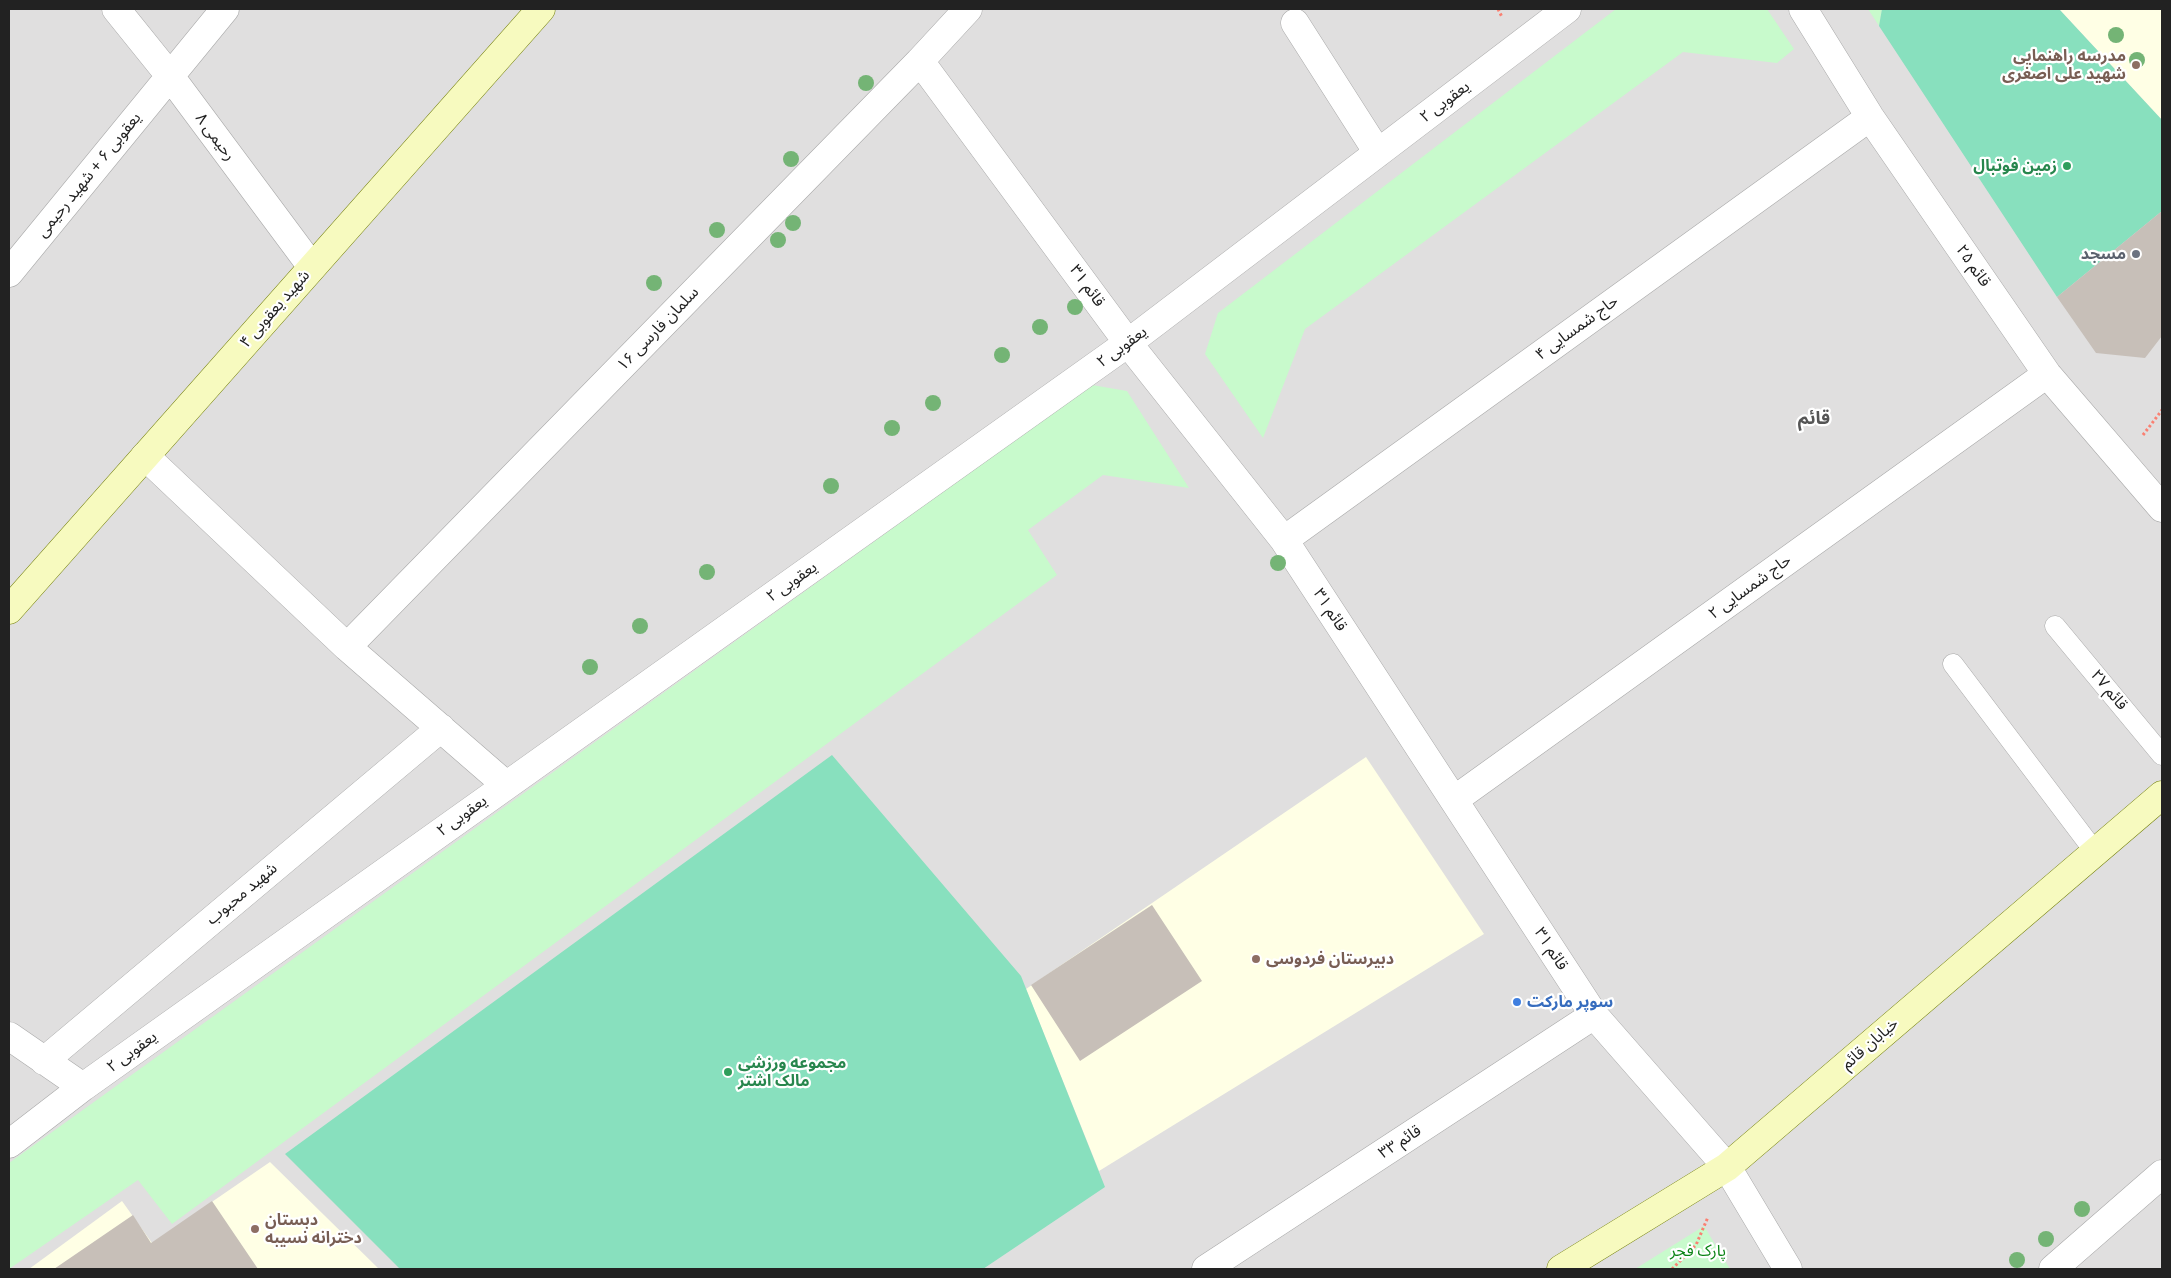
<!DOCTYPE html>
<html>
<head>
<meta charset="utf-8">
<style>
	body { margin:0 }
	#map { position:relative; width:2171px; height:1278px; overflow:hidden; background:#f2efe9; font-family:"IBM Plex Sans",sans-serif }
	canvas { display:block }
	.frame { position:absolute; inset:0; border:10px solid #222; pointer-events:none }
</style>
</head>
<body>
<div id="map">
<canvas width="2171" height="1278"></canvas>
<div class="frame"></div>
</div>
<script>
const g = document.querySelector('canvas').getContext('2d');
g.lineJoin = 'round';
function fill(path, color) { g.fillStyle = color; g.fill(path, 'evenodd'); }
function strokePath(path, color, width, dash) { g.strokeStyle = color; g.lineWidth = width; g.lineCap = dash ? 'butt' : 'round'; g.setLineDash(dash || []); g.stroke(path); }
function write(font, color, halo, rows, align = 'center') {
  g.font = font + ' "IBM Plex Sans","Noto Sans Arabic",sans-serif'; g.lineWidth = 4.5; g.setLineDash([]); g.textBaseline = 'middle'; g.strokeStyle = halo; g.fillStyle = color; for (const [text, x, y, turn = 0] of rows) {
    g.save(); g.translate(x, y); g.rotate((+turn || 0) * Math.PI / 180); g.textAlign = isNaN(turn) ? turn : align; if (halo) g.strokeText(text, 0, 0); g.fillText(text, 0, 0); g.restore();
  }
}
fill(new Path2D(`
	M9,9H2162V1269H9Z`), '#e0dfdf');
fill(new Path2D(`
	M2059,9H2162V120Z
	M1366,757L1484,934L1099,1171L1026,989Z
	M270,1162L379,1269H29L122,1201L152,1243Z`), '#ffffe5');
fill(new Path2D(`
	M1616,9H1767L1794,49L1777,63L1683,52L1305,329L1263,438L1205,354L1218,313Z
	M1868,9H1882L1879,26Z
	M1092,385L1127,391L1189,488L1103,475L1028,530L1057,575L172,1224L138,1180L9,1269V1163Z
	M1704,1226L1730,1269H1635Z`), '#c8facc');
fill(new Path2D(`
	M1882,9H2059L2162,120V211L2057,297L1879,26Z
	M832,755L1021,976L1105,1187L983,1269H400L285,1154Z`), '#88e0be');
fill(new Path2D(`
	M2162,211V336L2145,358L2096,353L2057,297Z
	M1152,905L1202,981L1080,1061L1031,985Z
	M212,1201L258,1269H54L133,1215L151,1243Z`), '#c7bfb8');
const lane = new Path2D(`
	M2055,626L2162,755
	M1953,664L2095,852`);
const street = new Path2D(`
	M116,9L170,76L312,267
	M1803,9L1870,117L2047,374L2162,508
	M1295,23L1378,153
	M920,61L1128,343L1284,540L1594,1015L1727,1167L1788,1269
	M9,273L225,9
	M145,456L347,647L506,785
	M1284,540L1870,117
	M347,647L920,61L968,9
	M1454,800L2047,374
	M9,1036L83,1087
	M44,1061L441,728
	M9,1144L83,1087L1128,343L1567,9
	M1206,1269L1594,1015
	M2053,1269L2162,1174`);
const secondary = new Path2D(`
	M9,610L541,9
	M1561,1269L1727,1167L2162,795`);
strokePath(lane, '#a9a9a9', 21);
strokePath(street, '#a9a9a9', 29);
strokePath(secondary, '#707d05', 29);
strokePath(new Path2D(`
	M1498,9L1502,17
	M2143,435L2162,410
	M1672,1269L1696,1245L1708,1217`), '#fa8072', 3, [2.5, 2.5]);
strokePath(lane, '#fff', 20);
strokePath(street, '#fff', 28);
strokePath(secondary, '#f7fabf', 28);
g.fillStyle = '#74b475';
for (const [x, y] of [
	[2116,35],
	[2137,60],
	[866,83],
	[791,159],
	[793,223],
	[717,230],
	[778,240],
	[654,283],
	[1075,307],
	[1040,327],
	[1002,355],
	[933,403],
	[892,428],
	[831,486],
	[1278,563],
	[707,572],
	[640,626],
	[590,667],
	[2082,1209],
	[2046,1239],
	[2017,1260]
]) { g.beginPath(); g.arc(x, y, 8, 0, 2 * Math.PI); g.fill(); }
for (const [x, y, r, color] of [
	[2136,65,5,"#8d6e63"],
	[2067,166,5,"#2e9e5b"],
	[2136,254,5,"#6b7280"],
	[1256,959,5,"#8d6e63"],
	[1517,1002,5,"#3f7fe0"],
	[728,1072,5,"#2e9e5b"],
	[255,1229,5,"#8d6e63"]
]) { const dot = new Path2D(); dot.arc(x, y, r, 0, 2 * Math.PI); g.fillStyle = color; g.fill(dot); strokePath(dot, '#fff', 2); }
write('bold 16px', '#785e54', '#fff', [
	["مدرسه راهنمایی",2126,56,"right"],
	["شهید علی اصغری",2126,74,"right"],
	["دبیرستان فردوسی",1266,959],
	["دبستان",265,1220],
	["دخترانه نسیبه",265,1238]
], 'left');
write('16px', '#222', '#fff', [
	["یعقوبی ۲",1445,102,-37],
	["رحیمی ۸",215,137,53],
	["یعقوبی ۶ + شهید رحیمی",89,175,-51],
	["قائم ۲۵",1973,266,55],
	["قائم ۳۱",1087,286,54],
	["شهید یعقوبی ۴",275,309,-49],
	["حاج شمسایی ۴",1577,328,-36],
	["سلمان فارسی ۱۶",658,329,-46],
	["یعقوبی ۲",1122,347,-36],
	["یعقوبی ۲",792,582,-35],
	["حاج شمسایی ۲",1750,587,-36],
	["قائم ۳۱",1330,610,57],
	["قائم ۲۷",2109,690,50],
	["یعقوبی ۲",462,816,-36],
	["شهید محبوب",242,894,-40],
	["قائم ۳۱",1551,949,57],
	["خیابان قائم",1870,1044,-41],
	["یعقوبی ۲",132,1052,-36],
	["قائم ۳۳",1400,1142,-33]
]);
write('bold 16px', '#27864d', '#fff', [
	["زمین فوتبال",2057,166],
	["مجموعه ورزشی",738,1063,"left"],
	["مالک اشتر",738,1081,"left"]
], 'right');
write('bold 16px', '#5b616d', '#fff', [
	["مسجد",2126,254]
], 'right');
write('bold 16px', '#366cbe', '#fff', [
	["سوپر مارکت",1527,1002]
], 'left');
write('16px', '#0c8416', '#fff', [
	["پارک فجر",1698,1251]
]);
write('bold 18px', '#555', '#fff', [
	["قائم",1814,419]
]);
</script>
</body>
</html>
